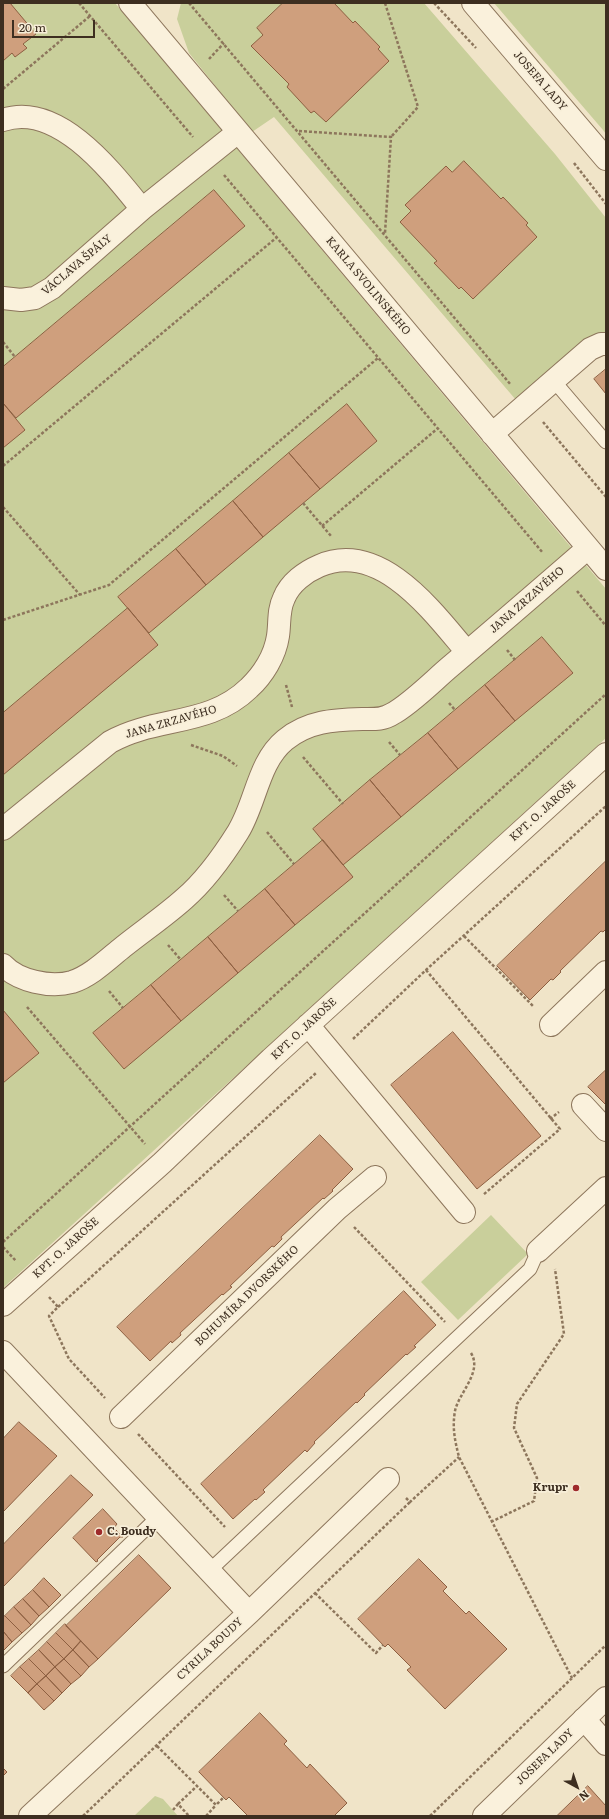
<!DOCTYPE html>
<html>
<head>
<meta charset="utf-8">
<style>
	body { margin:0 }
	#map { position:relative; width:609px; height:1819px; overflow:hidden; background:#f0e4c8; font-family:Literata,serif }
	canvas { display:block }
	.frame { position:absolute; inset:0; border:4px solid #3d2e20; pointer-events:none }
	.north { position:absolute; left:557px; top:1767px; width:40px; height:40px; -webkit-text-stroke:3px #f7eed8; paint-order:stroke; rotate:140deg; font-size:11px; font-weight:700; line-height:16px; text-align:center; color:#3d2e20 }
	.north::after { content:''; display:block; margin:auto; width:14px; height:18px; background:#3d2e20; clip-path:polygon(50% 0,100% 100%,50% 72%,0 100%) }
	.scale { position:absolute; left:12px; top:20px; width:83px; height:18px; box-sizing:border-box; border:2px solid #3d2e20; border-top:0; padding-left:5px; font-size:12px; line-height:14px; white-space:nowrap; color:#3d2e20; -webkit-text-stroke:3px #f7eed8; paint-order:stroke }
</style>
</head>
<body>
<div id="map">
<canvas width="609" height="1819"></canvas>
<div class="frame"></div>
<div class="north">N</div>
<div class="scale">20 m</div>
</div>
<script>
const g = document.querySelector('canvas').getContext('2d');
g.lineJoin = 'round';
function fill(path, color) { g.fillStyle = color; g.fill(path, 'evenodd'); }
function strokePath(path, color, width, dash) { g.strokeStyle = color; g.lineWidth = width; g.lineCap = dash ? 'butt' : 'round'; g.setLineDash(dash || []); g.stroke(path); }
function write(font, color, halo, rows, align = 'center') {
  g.font = font + ' Literata,serif'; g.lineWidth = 3.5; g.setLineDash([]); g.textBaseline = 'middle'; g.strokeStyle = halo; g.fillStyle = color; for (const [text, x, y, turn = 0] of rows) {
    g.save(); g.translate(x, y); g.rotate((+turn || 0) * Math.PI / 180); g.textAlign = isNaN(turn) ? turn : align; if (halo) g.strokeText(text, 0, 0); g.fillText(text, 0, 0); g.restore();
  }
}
fill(new Path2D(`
	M3,3H115L606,589V738L3,1288Z
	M181,3H424L555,154L606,218V337L516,400L274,117L252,132L189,53L177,19Z
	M494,3H606V134L603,130Z
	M491,1215L528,1254L458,1320L421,1282Z
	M155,1796L163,1799L178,1816H134Z`), '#c9cf9b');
const building = new Path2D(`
	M3,3H10L36,34L23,44L27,48L15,57L12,53L3,61Z
	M283,3H334L353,23L355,21L380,47L378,49L389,61L326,122L314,111L311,113L287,87L289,84L251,46L263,35L257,28Z
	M464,161L501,199L503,197L528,223L526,225L537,237L473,299L461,287L459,289L434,263L437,261L400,222L411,211L405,205L446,166L452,172Z
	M214,190L245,226L16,418L3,403V367Z
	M606,369V394L594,379Z
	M3,403L25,430L3,448Z
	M347,404L377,441L320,489L289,453Z
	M289,453L320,489L263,537L233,501Z
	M233,501L263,537L206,585L176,549Z
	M176,549L206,585L149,633L118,597Z
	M128,608L158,645L3,775V713Z
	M542,637L573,673L515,721L485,685Z
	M485,685L515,721L458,769L428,733Z
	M428,733L458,769L401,817L370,780Z
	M370,780L401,817L343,865L313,829Z
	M323,840L353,877L295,925L265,889Z
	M606,861V929L603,932L601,931L560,971L561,972L553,980L551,979L530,1000L497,966Z
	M265,889L295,925L238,973L208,937Z
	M208,937L238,973L181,1021L151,985Z
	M151,985L181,1021L124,1069L93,1033Z
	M3,1010L39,1053L3,1083Z
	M453,1032L541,1136L477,1189L391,1085Z
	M606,1070V1105L588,1087Z
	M320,1135L353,1169L332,1190L333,1191L324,1199L323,1198L281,1237L282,1239L274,1247L272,1246L230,1286L232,1287L223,1295L222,1294L180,1333L181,1335L172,1343L171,1341L150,1361L117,1327Z
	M404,1291L436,1325L414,1346L416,1347L407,1355L406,1354L364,1394L365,1395L357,1403L356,1402L314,1442L315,1443L307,1452L305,1450L263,1490L265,1492L256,1500L255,1499L233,1519L201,1484Z
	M19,1422L57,1456L3,1512V1439Z
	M71,1475L93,1495L3,1587V1545Z
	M103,1509L117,1524L114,1528L123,1537H120L97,1560L98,1561L96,1562L73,1538Z
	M139,1555L171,1588L98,1659L66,1626Z
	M419,1559L447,1587L443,1591L466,1614L469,1611L507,1649L445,1709L407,1670L411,1667L388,1644L385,1647L358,1619Z
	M44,1578L61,1595L49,1607L33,1590Z
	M33,1590L49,1607L39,1616L23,1599Z
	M23,1599L39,1616L31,1625L14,1607Z
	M14,1607L31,1625L22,1633L5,1616Z
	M5,1616L22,1633L12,1642L3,1631V1618Z
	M65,1624L81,1641L73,1650L56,1633Z
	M3,1631L12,1642L4,1650H3Z
	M56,1633L73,1650L64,1659L47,1642Z
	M81,1641L98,1659L89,1667L73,1650Z
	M47,1642L64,1659L55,1667L39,1650Z
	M39,1650L55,1667L46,1676L29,1659Z
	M73,1650L89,1667L81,1676L64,1659Z
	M29,1659L46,1676L37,1684L20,1667Z
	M64,1659L81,1676L71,1684L55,1667Z
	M20,1667L37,1684L28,1693L11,1676Z
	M55,1667L71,1684L62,1693L46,1676Z
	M46,1676L62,1693L54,1701L37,1684Z
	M37,1684L54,1701L44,1710L28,1693Z
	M260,1713L287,1741L284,1744L307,1768L310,1764L347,1803L334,1816H248L229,1797L226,1800L199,1772Z
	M3,1768L7,1772L3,1776Z
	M588,1786L606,1806V1816H557Z`);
fill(building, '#cf9f7d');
strokePath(building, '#8d5f41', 1);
const service = new Path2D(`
	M554,381L606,442
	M209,1571L530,1269L538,1251
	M3,1666L158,1517`);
const minor = new Path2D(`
	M130,3L606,569
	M3,120C58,101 112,172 142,209
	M3,298L21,300L35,298L52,288L142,209L238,132
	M492,434L590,349L601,344H606
	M3,829L110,742C156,716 209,727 249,688C263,675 275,656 278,636C280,623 278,610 284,598C290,583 305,572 319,566C380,539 433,612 467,652
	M3,965C18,981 50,988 72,982C91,976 108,959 123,947C143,931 165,916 184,899C205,881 223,856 238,832C256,803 258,762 285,740C308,721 333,720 362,719C373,719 383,720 392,714C411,704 435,679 452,665C498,626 543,587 588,548
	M308,1025L464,1212
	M551,1025L606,972
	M583,1105L606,1130
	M538,1251L606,1188
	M3,1305L162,1163L271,1059L606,754
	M3,1352L249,1613
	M121,1417L337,1209L375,1177
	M584,1719L606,1744
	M30,1816L249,1613L388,1479`);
const tertiary = new Path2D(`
	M473,3L606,159
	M484,1816L606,1698`);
strokePath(service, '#8d765c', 15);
strokePath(minor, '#8d765c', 24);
strokePath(tertiary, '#8d765c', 24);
strokePath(new Path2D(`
	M79,3L193,137
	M189,3L511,385
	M385,3L418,107L391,137
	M434,3L476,48
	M209,59L224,43
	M3,89L90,16
	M299,131L391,137L385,233
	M574,163L606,204
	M224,175L543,553
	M3,342L15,357
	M543,422L606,497
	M3,466L276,238
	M303,503L331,536
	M3,507L80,595
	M322,526L437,429
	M577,591L606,626
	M3,620L109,585L378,358
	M507,650L515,660
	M286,685L292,707
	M449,703L455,710
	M389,742L400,755
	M191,745L223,756L237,766
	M303,757L343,804
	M267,832L294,864
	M224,895L238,911
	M464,936L534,1007
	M168,945L181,960
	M426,970L560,1129L483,1195
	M109,991L123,1008
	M27,1007L145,1144
	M353,1039L426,970L606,806
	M550,1119L559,1112
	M354,1227L445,1322
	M3,1242L606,694
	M3,1247L16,1261
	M49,1297L58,1307L49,1316L69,1359L105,1398
	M58,1307L316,1073
	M471,1353C483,1372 458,1394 455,1411C452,1428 455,1441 459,1457L572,1678
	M138,1434L225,1527
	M406,1498L410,1502L459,1457
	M491,1522L534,1501L537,1478L514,1428L517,1404L564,1334L555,1269
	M315,1593L376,1653L383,1645
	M157,1746L216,1805L223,1798
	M178,1804L197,1786
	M173,1810L178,1804L189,1816
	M83,1816L410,1502
	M206,1816L216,1805
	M430,1816L606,1645`), '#8d765c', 2.5, [3, 2]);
strokePath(service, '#faf1dc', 13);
strokePath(minor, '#faf1dc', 22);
strokePath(tertiary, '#faf1dc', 22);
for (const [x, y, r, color] of [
	[576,1488,4,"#9e2a2b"],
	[99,1532,4,"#9e2a2b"]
]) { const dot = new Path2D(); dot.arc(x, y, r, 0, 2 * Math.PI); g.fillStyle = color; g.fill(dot); strokePath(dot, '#f7eed8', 1.5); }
write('11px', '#3d2e20', '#f7eed8', [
	["JOSEFA LADY",540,81,49],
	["VÁCLAVA ŠPÁLY",77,265,-40],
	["KARLA SVOLINSKÉHO",368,286,50],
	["JANA ZRZAVÉHO",527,600,-41],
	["JANA ZRZAVÉHO",171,722,-16],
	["KPT. O. JAROŠE",543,811,-42],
	["KPT. O. JAROŠE",304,1029,-43],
	["KPT. O. JAROŠE",66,1248,-42],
	["BOHUMÍRA DVORSKÉHO",247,1296,-44],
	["CYRILA BOUDY",210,1649,-43],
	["JOSEFA LADY",545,1757,-44]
]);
write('bold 11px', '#3d2e20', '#f7eed8', [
	["Krupr",568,1488],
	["C. Boudy",107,1532,"left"]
], 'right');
</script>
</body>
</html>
